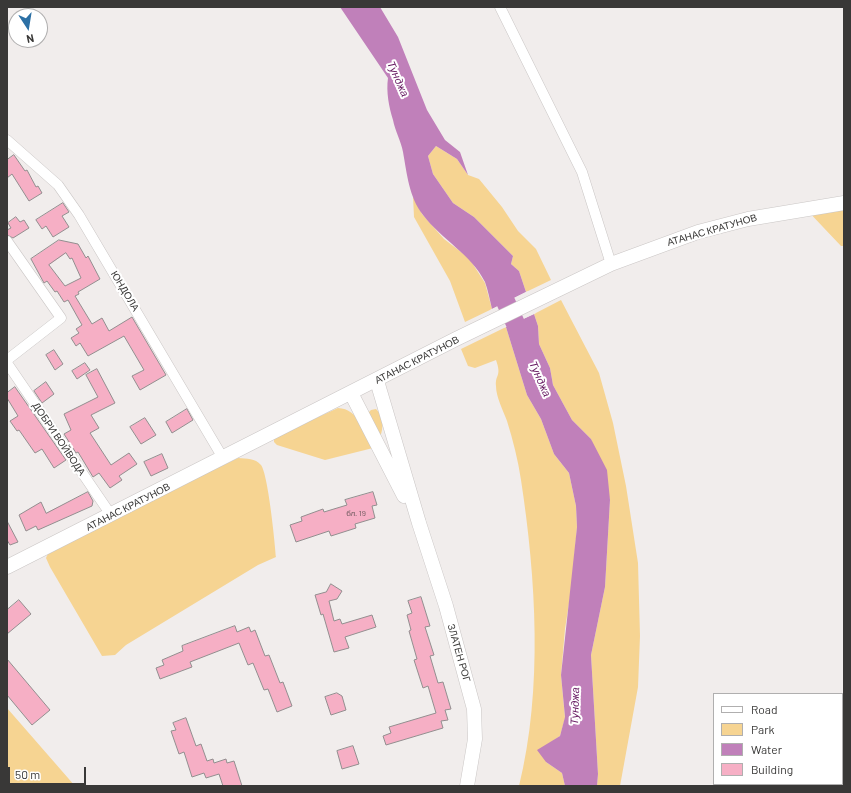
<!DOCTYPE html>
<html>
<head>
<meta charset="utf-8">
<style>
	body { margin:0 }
	#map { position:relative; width:851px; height:793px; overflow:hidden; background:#f1edec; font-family:Barlow,sans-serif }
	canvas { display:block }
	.frame { position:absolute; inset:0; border:8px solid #393837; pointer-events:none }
	.legend { position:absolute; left:713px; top:693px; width:130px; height:92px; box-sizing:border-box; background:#fff; border:1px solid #b0afaf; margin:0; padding:5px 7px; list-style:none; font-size:12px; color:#393837 }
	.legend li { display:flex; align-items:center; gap:8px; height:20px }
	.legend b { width:20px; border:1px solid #b0afaf }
	.north { position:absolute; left:8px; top:8px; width:40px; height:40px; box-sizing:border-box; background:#fff; border:1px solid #b0afaf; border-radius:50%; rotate:168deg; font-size:11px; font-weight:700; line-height:16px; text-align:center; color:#393837 }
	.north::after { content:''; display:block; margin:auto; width:14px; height:18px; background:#2c70a5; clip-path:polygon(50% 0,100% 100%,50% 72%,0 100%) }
	.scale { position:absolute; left:8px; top:767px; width:78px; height:18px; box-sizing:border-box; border:2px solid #393837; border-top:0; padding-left:5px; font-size:12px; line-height:14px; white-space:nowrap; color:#393837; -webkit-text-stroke:3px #fff; paint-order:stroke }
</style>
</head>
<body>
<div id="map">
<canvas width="851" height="793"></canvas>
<div class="frame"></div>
<ul class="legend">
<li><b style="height:5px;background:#fff"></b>Road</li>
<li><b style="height:11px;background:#f6d492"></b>Park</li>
<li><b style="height:11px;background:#c080ba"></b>Water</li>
<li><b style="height:11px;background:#f6afc5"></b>Building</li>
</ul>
<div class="north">N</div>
<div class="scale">50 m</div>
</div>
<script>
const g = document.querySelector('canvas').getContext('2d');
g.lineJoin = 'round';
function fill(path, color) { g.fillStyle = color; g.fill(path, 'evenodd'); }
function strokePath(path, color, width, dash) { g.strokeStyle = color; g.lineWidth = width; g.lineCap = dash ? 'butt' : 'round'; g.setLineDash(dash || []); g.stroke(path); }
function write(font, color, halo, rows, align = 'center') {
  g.font = font + ' Barlow,sans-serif'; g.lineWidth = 4; g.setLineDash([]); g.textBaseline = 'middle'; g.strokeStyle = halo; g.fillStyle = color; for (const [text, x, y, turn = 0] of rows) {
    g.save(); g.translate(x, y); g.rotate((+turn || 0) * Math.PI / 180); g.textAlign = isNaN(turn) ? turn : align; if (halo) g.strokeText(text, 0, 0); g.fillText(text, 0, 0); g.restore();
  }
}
fill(new Path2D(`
	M436,146L457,159L468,175L479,179L502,207L518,231L536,249L551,280L526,292L519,271L511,264L513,256L474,217L453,203L433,174L428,156Z
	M413,196L422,214L444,239L469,258L485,283L492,309L465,322L450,281L414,217Z
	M844,203V246H841L805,208Z
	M561,300L599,373L613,423L626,486L638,563L640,636L638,687L620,786H597L598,774L591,655L605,587L610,500L591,439L572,420L553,385L550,368L539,344L538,326L534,314Z
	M506,327L527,395L541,419L554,454L569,473L576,506L577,527L572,584L565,629L561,675L565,718L560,736L550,743L546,762L562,773L565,786H519C543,689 536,578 521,480C518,460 513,440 507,421C503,410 496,397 496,386C495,374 502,377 496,360L475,368L468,366L461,349Z
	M338,408C359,409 364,432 373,448L325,460L277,445L274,442V437Z
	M376,409C385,417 383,428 380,438L368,413L371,410Z
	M238,458C247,459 255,458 261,465C268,474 275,542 276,557L258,565L126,645L115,655L102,656L50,567L46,558L50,549Z
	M7,708L75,786H7Z`), '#f6d492');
fill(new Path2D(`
	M340,7H380L398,37L427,110L445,140L460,152L468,175L457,159L436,146L428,156L433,174L453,203L474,217L513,256L511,264L519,271L526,292L492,309C490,301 488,290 485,282C471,254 442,240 423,215C409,197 407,174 403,152C401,141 395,131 393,120C389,107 386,92 388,78Z
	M534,314L538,326L539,344L550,368L553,385L572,420L591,439L607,470L610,500L605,587L591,655L598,774L597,786H565L562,773L546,762L537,750L560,736L565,717L561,675L577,527L576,506L569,473L554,454L541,419L527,395L506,327Z`), '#c080ba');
fill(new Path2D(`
	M528,291L527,294L493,311L490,310Z
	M533,312L536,313L504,328L505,326Z`), '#f1edec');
strokePath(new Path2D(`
	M495,278L526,347`), '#c080ba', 19);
const building = new Path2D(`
	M14,155L25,171L27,170L36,187L38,186L42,193L29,201L12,174L7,178V160Z
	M63,203L69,212L62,216L69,227L53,237L46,226L42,229L36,220Z
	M16,217L20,222L24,220L29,228L13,238L7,235V230L11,228L8,223Z
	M59,240L78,244L86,258L88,256L100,279L78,292L79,294L75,296L92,324L102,318L109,331L132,317L166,375L140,390L132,376L144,370L124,336L88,356L80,343L76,346L71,338L79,333L76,329L82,325L68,300L64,302L57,291L55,292L47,281L44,283L31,259ZM66,253L70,259L72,258L81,278L65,286L49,265Z
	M54,350L63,364L55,370L46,355Z
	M85,363L90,370L77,379L72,371Z
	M97,369L115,403L91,415L99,428L90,433L111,465L129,453L137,464L119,476L122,480L110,488L99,473L93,477L78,452L76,453L64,434L71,430L64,414L98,397L86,375Z
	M46,382L54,394L42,403L34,391Z
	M15,387L66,460L54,468L42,449L35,453L19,430L17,431L10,421L18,416L7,398V393Z
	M187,409L193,420L172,433L166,422Z
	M145,418L156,435L141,444L130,427Z
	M162,454L168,468L151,476L144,462Z
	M88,492L93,501L92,506L38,530L36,526L26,531L19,515L41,502L46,513Z
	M373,492L377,505L372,506L375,518L355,524L356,528L331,536L329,531L296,542L290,525L302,521L301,517L323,509L324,512L347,505L345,500Z
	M7,521L18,542L10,545L7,540Z
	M331,584L342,591L337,599L329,601L334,621L340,619L342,624L372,615L376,627L345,637L349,648L334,652L323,614L321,615L315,595L326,592Z
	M421,597L430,626L425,627L434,655L430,656L438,683L443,682L451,709L445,710L448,720L441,721L443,728L386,745L383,736L391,733L389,727L436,713L428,686L423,688L414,660L417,659L409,631L411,630L407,615L412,613L408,601Z
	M19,600L31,614L7,634V610Z
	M235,626L237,632L249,627L251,632L255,630L265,656L269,655L280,683L283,682L292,706L277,712L268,689L264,690L253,663L248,665L239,643L190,662L192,667L160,679L156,668L164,665L162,660L183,651L182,646Z
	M7,659L50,710L32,725L7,695Z
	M337,693L342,696L346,710L331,715L325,697Z
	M186,718L196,746L201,744L207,761L213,759L214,763L226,759L227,763L234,761L242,786H223L219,774L206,778L204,773L192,777L184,752L179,754L171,731L176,730L173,723Z
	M353,746L359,764L342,769L337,751Z`);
fill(building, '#f6afc5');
strokePath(building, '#928e8f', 1);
const street = new Path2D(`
	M500,7L582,172L611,264
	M7,140L58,185L79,215L223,458
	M7,241L61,318L7,360
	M7,363L111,515`);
const secondary = new Path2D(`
	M377,381L419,523L446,606L474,709L475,739L467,786
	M351,393L404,496
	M7,567L456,339L611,264L698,232L748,219L844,203`);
strokePath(street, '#cac6c5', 11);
strokePath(secondary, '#cac6c5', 15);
strokePath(street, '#fff', 10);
strokePath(secondary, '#fff', 14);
write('8px', '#68565a', null, [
	["бл. 19",356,513]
]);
write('10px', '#393837', '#fff', [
	["АТАНАС КРАТУНОВ",712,230,-16],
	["ЮНДОЛА",125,291,59],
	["АТАНАС КРАТУНОВ",417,360,-27],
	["ДОБРИ ВОЙВОДА",59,439,56],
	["АТАНАС КРАТУНОВ",128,507,-27],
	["ЗЛАТЕН РОГ",459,653,74]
]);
write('italic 11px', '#661961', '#fff', [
	["Тунджа",398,79,66],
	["Тунджа",540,379,66],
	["Тунджа",575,706,-88]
]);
</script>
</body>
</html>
